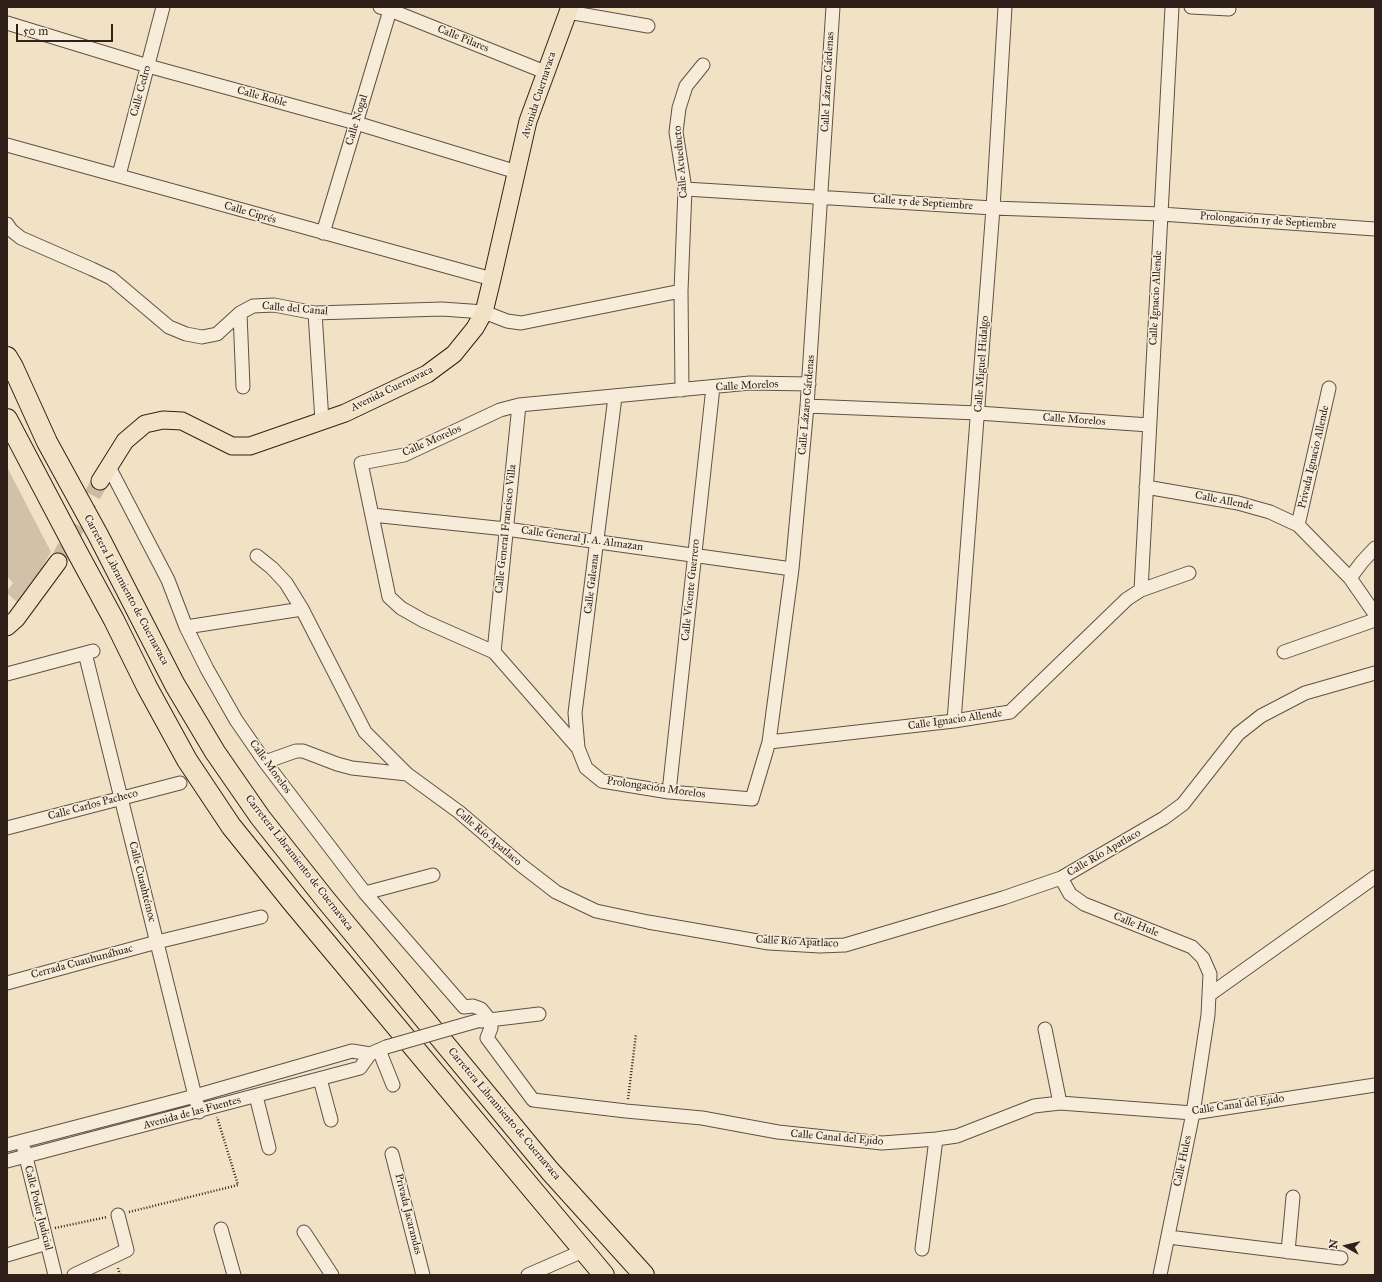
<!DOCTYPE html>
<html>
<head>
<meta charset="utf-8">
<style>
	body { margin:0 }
	#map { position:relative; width:1382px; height:1282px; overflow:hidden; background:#f2e2c5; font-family:"IM FELL Great Primer",serif }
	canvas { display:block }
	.frame { position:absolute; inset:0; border:8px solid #2f2119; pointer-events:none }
	.north { position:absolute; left:1326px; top:1226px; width:40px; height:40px; -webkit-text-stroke:3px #f7ecd9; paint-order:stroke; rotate:278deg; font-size:11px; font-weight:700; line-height:16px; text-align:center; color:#2f2119 }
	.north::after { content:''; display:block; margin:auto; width:14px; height:18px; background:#2f2119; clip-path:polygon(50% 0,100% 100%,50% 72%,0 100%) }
	.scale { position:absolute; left:16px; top:24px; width:97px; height:18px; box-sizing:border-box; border:2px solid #2f2119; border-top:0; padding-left:5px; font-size:12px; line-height:14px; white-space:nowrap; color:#2f2119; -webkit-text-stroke:3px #f7ecd9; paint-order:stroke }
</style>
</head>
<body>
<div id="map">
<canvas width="1382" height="1282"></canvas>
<div class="frame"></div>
<div class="north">N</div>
<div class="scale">50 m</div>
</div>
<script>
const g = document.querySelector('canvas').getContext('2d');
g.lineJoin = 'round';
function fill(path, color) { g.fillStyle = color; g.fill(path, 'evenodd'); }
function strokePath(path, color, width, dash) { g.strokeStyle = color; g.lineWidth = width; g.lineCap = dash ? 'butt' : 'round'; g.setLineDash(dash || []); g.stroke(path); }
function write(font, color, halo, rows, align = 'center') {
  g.font = font + ' "IM FELL Great Primer",serif'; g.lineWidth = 3; g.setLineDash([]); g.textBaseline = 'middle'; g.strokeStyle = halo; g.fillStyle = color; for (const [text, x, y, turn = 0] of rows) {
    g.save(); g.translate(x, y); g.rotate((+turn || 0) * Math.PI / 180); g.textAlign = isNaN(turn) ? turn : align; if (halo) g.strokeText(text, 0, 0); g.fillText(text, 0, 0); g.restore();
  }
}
fill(new Path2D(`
	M7,467L51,552L20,605L7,593V591L13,583L7,576Z`), '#d1c1a8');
strokePath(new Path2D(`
	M58,562L100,481`), '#cbbba3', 17, [17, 8]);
const minor = new Path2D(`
	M380,7L390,10L545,72
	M1191,7L1229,9
	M568,12L648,26
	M7,23L148,66L356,123L517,172
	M7,145L492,279
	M119,175L163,7
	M685,189L993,208L1161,214L1375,229
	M7,224L11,230L21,238L92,269L111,278L169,327L186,334L202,337L217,334L240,313L253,306L274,305L315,313L442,309L484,312L507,321L521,323L681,291
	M323,233L391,7
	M240,313L243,387
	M315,313L322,421
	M682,390L681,291L685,189L676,132L679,108L686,86L703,65
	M615,397L575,713L578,748L586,768L602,781L669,792L752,799L769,742L792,569L807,406L833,7
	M807,406L978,413L1149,425
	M109,467L168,580L186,627L207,669L236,720L265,762L365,893L464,1007L473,1006L481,1009L490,1020L491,1028L487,1038L533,1100L626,1111L702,1118L778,1132L882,1143L936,1139L957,1136L1034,1106L1060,1103L1193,1113L1375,1085
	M1146,487L1238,503L1270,512L1298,525L1350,578L1375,614
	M372,515L506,529L792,569
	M1298,525L1329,388
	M257,556L272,568L286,583L302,609L365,732L407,774L459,812L521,865L556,892L596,911L648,922L769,943L820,946L845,945L1003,898L1061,878L1164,818L1183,804L1238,734L1261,716L1305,693L1375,673
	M1350,578L1362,562L1375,548
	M1141,590L1172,7
	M186,627L302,609
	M494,652L519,405
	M1284,652L1375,620
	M85,653L199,1112
	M7,674L93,651
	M954,721L993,208L1005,7
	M769,742L954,721L1010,712L1127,599L1141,590L1189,573
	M578,748L494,652L424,621L401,608L389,597L361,463L404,455L500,410L519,405L750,383L809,384
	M265,762L296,751H303L337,764L352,768L407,774
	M669,792L713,387
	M7,828L180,783
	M1061,878L1070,894L1084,904L1192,947L1203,958L1210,974L1208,1015L1193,1113L1160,1275
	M365,893L433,875
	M7,983L157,942L261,917
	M1209,995L1375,877
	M481,1021L539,1014
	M1045,1029L1060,1103
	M379,1050L393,1085
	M320,1079L331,1120
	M256,1096L269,1148
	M7,1145L195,1096L352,1051L370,1054
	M24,1149L55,1275
	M392,1154L423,1275
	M7,1161L360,1068L370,1054L386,1047
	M221,1229L234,1275
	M304,1232L332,1275
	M1168,1237L1341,1258
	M922,1249L936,1139
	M1288,1252L1293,1197
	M7,1255L47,1243
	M74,1275L127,1250L118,1215
	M528,1275L583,1251`);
const major = new Path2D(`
	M100,481L125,441L145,424L163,420L182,421L232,446H250L345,413L427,374L454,354L475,328L484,312L492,279L528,121L570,7
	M7,627L16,619L58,562`);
const highway = new Path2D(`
	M7,357L13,367L47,442L98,535L175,685L215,752L260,817L325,899L550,1171L644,1275
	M7,419L76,550L114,620L147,687L187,760L231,826L293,903L604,1275`);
strokePath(minor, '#605144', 15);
strokePath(major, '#2f2119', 19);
strokePath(highway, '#2f2119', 22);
strokePath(new Path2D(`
	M628,1099L636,1034
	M129,1212L238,1185L217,1117
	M55,1228L107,1217
	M118,1268L120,1275`), '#2f2119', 2.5, [1, 2]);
strokePath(minor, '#f7ecd9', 13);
strokePath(major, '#f2e2c5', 17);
strokePath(highway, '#f2e2c5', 20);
const minorBridge = new Path2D(`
	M386,1047L477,1021`);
strokePath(minorBridge, '#605144', 15, []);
strokePath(minorBridge, '#f7ecd9', 13);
write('11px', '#2f2119', '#f7ecd9', [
	["Calle Pilares",463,39,22],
	["Calle Lázaro Cárdenas",828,82,-87],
	["Calle Cedro",141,91,-75],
	["Avenida Cuernavaca",539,95,-72],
	["Calle Roble",262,97,15],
	["Calle Nogal",357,120,-73],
	["Calle Acueducto",681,162,-95],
	["Calle 15 de Septiembre",923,203,4],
	["Calle Ciprés",250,213,16],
	["Prolongación 15 de Septiembre",1268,221,4],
	["Calle Ignacio Allende",1156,298,-87],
	["Calle del Canal",295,309,5],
	["Calle Miguel Hidalgo",982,364,-86],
	["Calle Morelos",747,386,-3],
	["Avenida Cuernavaca",392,389,-26],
	["Calle Lázaro Cárdenas",807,405,-85],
	["Calle Morelos",1074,420,4],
	["Calle Morelos",432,441,-24],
	["Privada Ignacio Allende",1314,457,-77],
	["Calle Allende",1224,501,11],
	["Calle General Francisco Villa",506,529,-84],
	["Calle General J. A. Almazan",582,539,8],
	["Calle Galeana",592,584,-83],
	["Carretera Libramiento de Cuernavaca",126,590,62],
	["Calle Vicente Guerrero",691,590,-84],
	["Calle Ignacio Allende",955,720,-8],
	["Calle Morelos",270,767,54],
	["Prolongación Morelos",656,788,8],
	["Calle Carlos Pacheco",93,805,-15],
	["Calle Río Apatlaco",488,837,40],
	["Calle Río Apatlaco",1104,853,-30],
	["Carretera Libramiento de Cuernavaca",299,863,52],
	["Calle Cuauhtémoc",142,882,76],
	["Calle Hule",1136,925,22],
	["Calle Río Apatlaco",797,942,3],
	["Cerrada Cuauhunáhuac",82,962,-15],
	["Calle Canal del Ejido",1238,1105,-8],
	["Avenida de las Fuentes",192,1113,-15],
	["Carretera Libramiento de Cuernavaca",504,1114,50],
	["Calle Canal del Ejido",837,1138,5],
	["Calle Hules",1183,1161,-78],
	["Calle Poder Judicial",38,1208,76],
	["Privada Jacarandas",408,1214,76]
]);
</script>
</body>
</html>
